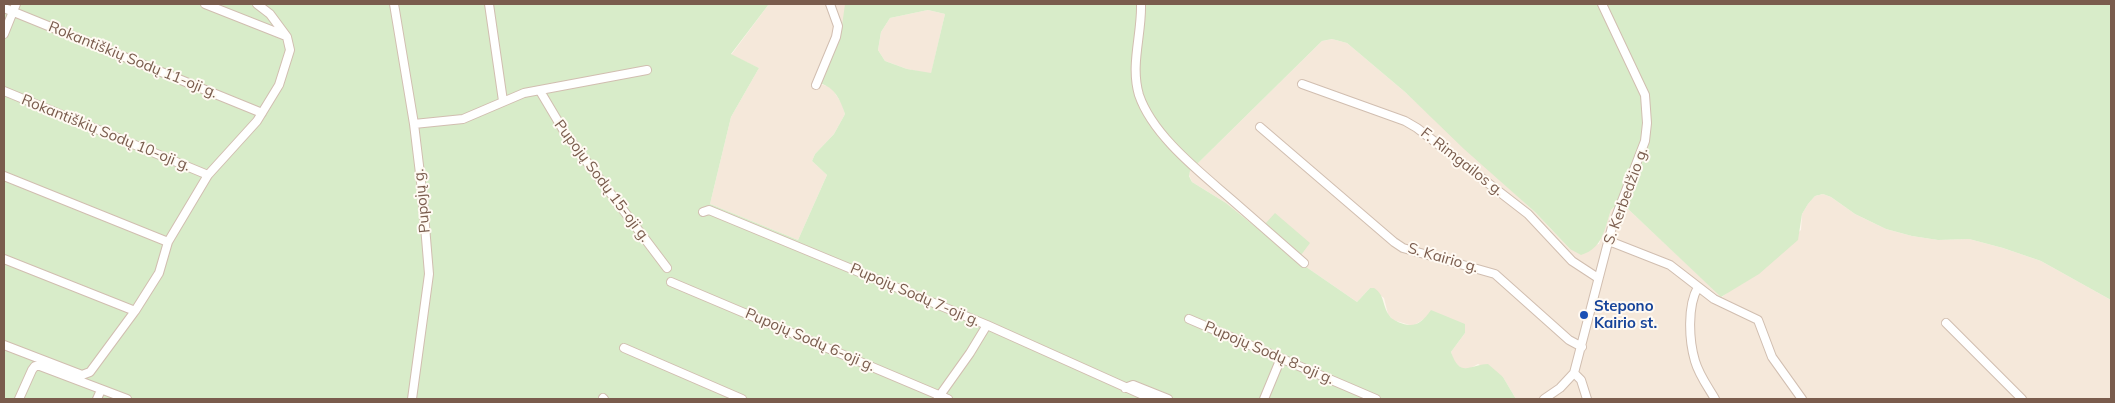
<!DOCTYPE html>
<meta charset="utf-8">
<style>
body{margin:0}
#map{position:relative;width:2115px;height:403px;overflow:hidden;background:#fdf6ec;font-family:Mulish,sans-serif}
canvas{display:block}
.frame{position:absolute;inset:0;border:5px solid #7a5c4d;pointer-events:none}
</style>
<div id="map">
<canvas width="2115" height="403"></canvas>
<div class="frame"></div>
</div>
<script>
const g = document.querySelector('canvas').getContext('2d');
g.lineJoin = 'round';
function fill(path, color) { g.fillStyle = color; g.fill(path, 'evenodd'); }
function stroke(path, color, width, dash) { g.strokeStyle = color; g.lineWidth = width; g.lineCap = dash ? 'butt' : 'round'; g.setLineDash(dash || []); g.stroke(path); }
function drawText(font, color, halo, rows, align = 'center') {
  g.font = font + ' Mulish,sans-serif'; g.lineWidth = 4; g.setLineDash([]); g.textBaseline = 'middle'; g.strokeStyle = halo; g.fillStyle = color; for (const [text, x, y, turn = 0] of rows) {
    g.save(); g.translate(x, y); g.rotate((+turn || 0) * Math.PI / 180); g.textAlign = isNaN(turn) ? turn : align; if (halo) g.strokeText(text, 0, 0); g.fillText(text, 0, 0); g.restore();
  }
}
const residential = new Path2D(`
 M769,4h76l1,4 -5,25 -21,51 11,3 11,17 3,10 -11,20 -19,20 -3,7 15,14 -29,65 -88,-36 21,-87 28,-49 -28,-13z
 M928,10l17,4 -14,60 -24,-5 -22,-8 -7,-11 3,-18 9,-14z
 M1332,39l15,4 58,49 130,120 35,37 29,-5 12,-34 3,-3 13,1 95,89 79,-67 1,-16 6,-10 7,-8 8,-2 8,3 24,17 31,15 26,7 26,4 31,-1 34,9 38,13 70,39v99h-595l-13,-22 -25,-13 -9,5 -8,-1 -7,-6 -3,-10 14,-19 -41,-14 -11,7 -20,-6 -5,-6 -4,-16 -14,-10 -13,14 -58,-40 -73,-59 -34,-21 -3,-7 1,-4 132,-130z`);
const green = new Path2D(`
 M4,4h765l-38,50 28,14 -28,49 -21,87 88,36 29,-65 -15,-14 3,-7 19,-20 11,-20c-5,-15 -10,-26 -25,-31l21,-50 4,-29h1266v296l-70,-39 -38,-13 -34,-9 -31,1 -26,-4 -26,-7 -31,-15 -24,-17 -8,-3 -8,2 -7,8 -6,10 -4,26 -39,34 -38,23 -94,-89 -13,-1 -3,3c-7,20 -8,38 -30,45l-11,-6 -35,-37 -71,-63 -59,-57 -58,-49 -15,-4 -10,2 -132,130 -1,5 3,6 34,21 73,59 58,40 13,-14h4c11,7 8,17 15,27 2,4 6,5 9,7 16,7 24,1 33,-12l34,14v9l-14,19c9,26 18,13 37,12l15,13 13,22h-1512zM928,10l17,4 -14,59 -24,-4 -22,-8 -7,-11 3,-18 9,-14z
 M1275,213l35,30 -9,12 -36,-31z`);
const minor = new Path2D(`
 M205,4l81,32
 M394,4l20,120 8,66 7,84 -17,125
 M489,4l14,97
 M1141,4c1,30 -11,61 -2,91 14,41 61,77 93,105 24,21 48,42 72,63
 M4,8l258,105
 M4,34l12,-30
 M1302,84l103,37 12,7 111,86 44,47 26,17
 M816,85l20,-48 2,-11 -8,-22
 M4,91l204,84
 M540,91l25,42 102,135
 M414,124l49,-5 61,-26 123,-23
 M1260,127l134,115 9,6 92,26 74,66 13,7
 M4,176l164,66
 M703,212l6,-2 278,115 165,74
 M1609,241l61,24 44,34 44,21 14,37 30,42
 M4,259l131,52
 M671,282l277,117
 M1698,287c-11,19 -9,54 -3,74 4,14 13,26 20,38
 M1189,319l187,80
 M1946,323l76,76
 M4,345l78,30 8,-3 45,-61 24,-38 9,-31 40,-67 49,-54 22,-36 11,-35 -3,-13 -17,-23 -13,-10
 M624,348l118,51
 M1574,373l7,7 6,19
 M1125,388l8,-3 35,14
 M603,398l1,1
 M938,398l32,-45 17,-28
 M19,399l13,-29 3,-4h5l87,33
 M97,399l4,-9
 M1264,399l17,-41
 M1544,399l16,-11 14,-15 38,-146 33,-86 2,-18 -2,-28 -43,-91`);
const markers = [
 [1584,315,5,"#1a4fb4"]
];
const streetNames = [
 ["Rokantiškių Sodų 11-oji g.",133,60,22],
 ["Rokantiškių Sodų 10-oji g.",106,133,22],
 ["F. Rimgailos g.",1462,162,38],
 ["Pupojų Sodų 15-oji g.",602,181,53],
 ["S. Kerbedžio g.",1626,196,-70],
 ["Pupojų g.",422,201,-96],
 ["S. Kairio g.",1443,258,16],
 ["Pupojų Sodų 7-oji g.",915,295,23],
 ["Pupojų Sodų 6-oji g.",810,340,23],
 ["Pupojų Sodų 8-oji g.",1269,353,23]
];
const transitNames = [
 ["Stepono",1594,306],
 ["Kairio st.",1594,323]
];
fill(residential, '#f5e8da');
fill(green, '#d8ecc9');
stroke(minor, '#d1beb0', 10);
stroke(minor, '#fff', 8);
for (const [x, y, r, color] of markers) { const dot = new Path2D(); dot.arc(x, y, r, 0, 2 * Math.PI); g.fillStyle = color; g.fill(dot); stroke(dot, '#fffaf3', 2); }
drawText('15px', '#7a5c4d', '#fffaf3', streetNames);
drawText('bold 15px', '#164399', '#fffaf3', transitNames, 'left');
</script>
